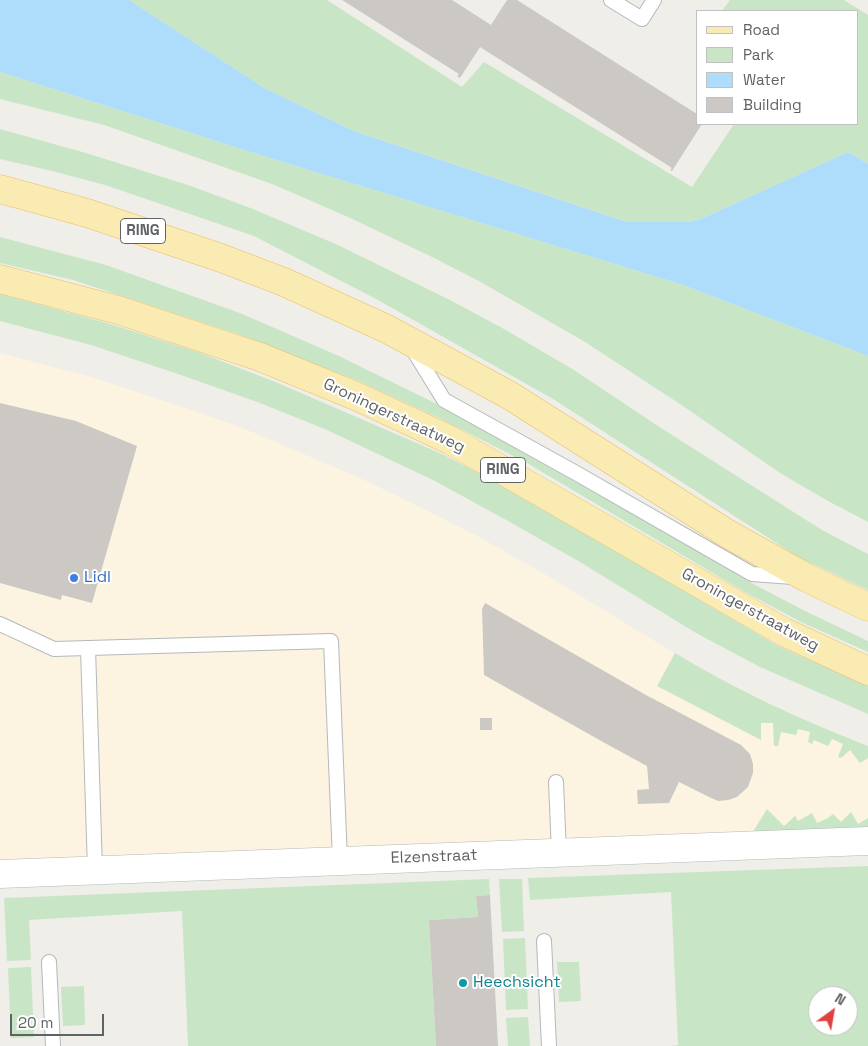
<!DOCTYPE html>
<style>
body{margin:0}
#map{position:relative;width:868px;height:1046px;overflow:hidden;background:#f0eee8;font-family:"Space Grotesk",sans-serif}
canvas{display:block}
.legend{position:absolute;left:696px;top:10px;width:162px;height:115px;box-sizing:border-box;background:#fff;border:1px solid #bfc1c2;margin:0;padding:6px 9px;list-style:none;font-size:15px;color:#5f6367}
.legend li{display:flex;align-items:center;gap:10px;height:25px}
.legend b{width:25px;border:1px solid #bfc1c2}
.north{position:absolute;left:808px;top:986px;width:50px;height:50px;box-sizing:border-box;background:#fff;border:1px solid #bfc1c2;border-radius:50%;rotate:32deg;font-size:14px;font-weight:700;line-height:20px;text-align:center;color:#5f6367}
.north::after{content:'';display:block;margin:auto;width:18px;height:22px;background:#df423e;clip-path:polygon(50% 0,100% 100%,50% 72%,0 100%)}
.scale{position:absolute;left:10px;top:1014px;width:94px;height:22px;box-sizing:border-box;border:2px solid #5f6367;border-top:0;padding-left:6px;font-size:15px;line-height:18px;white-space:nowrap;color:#5f6367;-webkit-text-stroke:4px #fff;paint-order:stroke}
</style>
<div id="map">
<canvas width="868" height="1046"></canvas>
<ul class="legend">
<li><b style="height:6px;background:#faebb2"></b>Road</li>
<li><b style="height:14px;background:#c8e6c6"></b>Park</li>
<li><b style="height:14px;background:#adddfa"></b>Water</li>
<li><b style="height:14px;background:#ccc9c4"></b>Building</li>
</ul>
<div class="north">N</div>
<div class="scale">20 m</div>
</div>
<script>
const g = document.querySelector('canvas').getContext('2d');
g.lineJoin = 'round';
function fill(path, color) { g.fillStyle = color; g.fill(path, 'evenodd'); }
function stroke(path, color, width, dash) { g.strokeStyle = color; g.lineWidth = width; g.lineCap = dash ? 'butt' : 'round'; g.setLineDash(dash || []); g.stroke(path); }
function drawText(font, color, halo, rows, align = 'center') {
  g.font = font + ' "Space Grotesk",sans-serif'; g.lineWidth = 4; g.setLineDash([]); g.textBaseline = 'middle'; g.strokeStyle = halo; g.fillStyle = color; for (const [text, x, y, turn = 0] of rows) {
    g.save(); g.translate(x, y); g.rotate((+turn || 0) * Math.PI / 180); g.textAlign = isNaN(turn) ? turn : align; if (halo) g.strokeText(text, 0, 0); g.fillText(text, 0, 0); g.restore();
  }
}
const commercial = new Path2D(`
 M0,353l91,24 101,33 53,19 117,50 64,31 53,27 69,39 154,94 94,46 72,30v82l-868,33z`);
const green = new Path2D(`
 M129,0h198l135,87 22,-25 208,125 42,-63h123v-113h-135l8,-11h114l24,15v149l-20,-12 -147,67 -13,3h-61l-273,-91 -88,-42z
 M0,72l257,82 426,131 185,71v166l-40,-21 -48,-28 -94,-65 -101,-66 -106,-61 -49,-25 -82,-39 -76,-33 -168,-59 -104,-26z
 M0,129l86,24 105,33 62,23 85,36 114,56 52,28 70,41 87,58 161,102 46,24v36l-70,-33 -245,-158 -175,-99 -124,-64 -149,-51 -49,-13 -56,-13z
 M0,237l106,28 78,28 56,20 101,44 104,51 42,23 44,26 91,51 124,72 59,31 63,30v11l-67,-30 -58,-31 -216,-128 -86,-44 -80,-37 -123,-48 -165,-54 -73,-17z
 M0,294l107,29 91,29 80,31 164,71 81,42 257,151 88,39v28l-108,-47 -64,-34 -116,-71 -72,-41 -75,-41 -106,-50 -67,-27 -82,-29 -87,-29 -91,-24z
 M675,653c61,37 127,67 193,93v12l-8,5 -10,-13 -9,8 -3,-1 5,-13 -11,-5 -4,7 -14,-6 -2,4 -4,-2 2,-10 -12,-3 -2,6 -15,-3 -3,14h-4l-1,-23h-12v17l-104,-54z
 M767,809l17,17 11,-10 3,5 14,-8 5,10 11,-5 5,-4 8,8 10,-10 7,12 10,-6v10l-114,4v-2z
 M868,866v180h-198l8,-1 -7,-153 -141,8 -2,-22zM818,996h30v30h-30z
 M489,879l1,16 -14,1 2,21 -49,3 7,126h-248l-6,-135 -153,9 2,40 -24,1 -3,-63z
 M499,879h23l2,52 -22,1z
 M525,938l3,71 -22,1 -3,-71z
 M557,962h22l2,39 -22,1z
 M31,967l3,70 -23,1 -3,-70z
 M84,986l1,39 -22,1 -2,-39z
 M528,1017l2,29h-22l-2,-28z`);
const water = new Path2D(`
 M0,0h129l137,89 88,42 273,91h61l13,-3 147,-67 20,12v192l-185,-71 -426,-131 -257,-82z`);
const building = new Path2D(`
 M342,0h110l39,25 16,-25h10l180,114v10h5l-30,47 -2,-1 2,-2 -192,-121 -20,31 -3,-2 2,-2z
 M0,403l76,18 61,25 -45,157 -30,-8 -1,5 -61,-17z
 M485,603l161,92 95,50 9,9 3,10v9l-5,14 -11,10 -9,3 -10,1 -9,-4 -30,-15 -10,21 -31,1 -1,-14 12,-1 -2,-23 -44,-24 -119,-67 -2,-66z
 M480,718h12v12h-12z
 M490,895l8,151h-62l-7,-126 49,-3 -2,-21z`);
const lane = new Path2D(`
 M611,0l31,19 12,-19
 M412,348l32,52 132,73 176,101 41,3
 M0,624l54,25 277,-8 9,220
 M88,648l7,222
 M556,782l3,71
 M544,941l5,105
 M49,962l4,84`);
const street = new Path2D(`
 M0,874l868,-33`);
const primary = new Path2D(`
 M0,189l87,24 134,45 63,24 103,47 122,66 219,139 79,44 61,29
 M0,279l118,31 142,47 98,40 92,43 334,192 84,39`);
const markers = [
 [74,578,5,"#3f7fe0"],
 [463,983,5,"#0f9aa8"]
];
const shields = [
 [143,231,45],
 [503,470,45]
];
const shieldNames = [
 ["RING",143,231],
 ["RING",503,470]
];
const streetNames = [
 ["Groningerstraatweg",394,416,25],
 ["Groningerstraatweg",750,610,29],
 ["Elzenstraat",434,857,-2]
];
const shopNames = [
 ["Lidl",84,578]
];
const cultureNames = [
 ["Heechsicht",473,983]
];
fill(commercial, '#fcf4e0');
fill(green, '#c8e6c6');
fill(water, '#adddfa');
fill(building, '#ccc9c4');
stroke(lane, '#b5b8bb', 16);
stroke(street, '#b5b8bb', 29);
stroke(primary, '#e9be67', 29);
stroke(lane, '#fff', 14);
stroke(street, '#fff', 28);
stroke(primary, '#faebb2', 28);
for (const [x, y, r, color] of markers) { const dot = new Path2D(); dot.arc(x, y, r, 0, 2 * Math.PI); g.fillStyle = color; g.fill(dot); stroke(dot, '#fff', 2); }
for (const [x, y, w] of shields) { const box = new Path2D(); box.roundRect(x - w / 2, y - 12.5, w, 25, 4); g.fillStyle = '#fff'; g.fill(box); stroke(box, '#5f6367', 1); }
drawText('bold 15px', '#5f6367', null, shieldNames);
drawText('16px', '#5f6367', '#fff', streetNames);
drawText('16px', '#366cbe', '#fff', shopNames, 'left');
drawText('16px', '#0d838f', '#fff', cultureNames, 'left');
</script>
